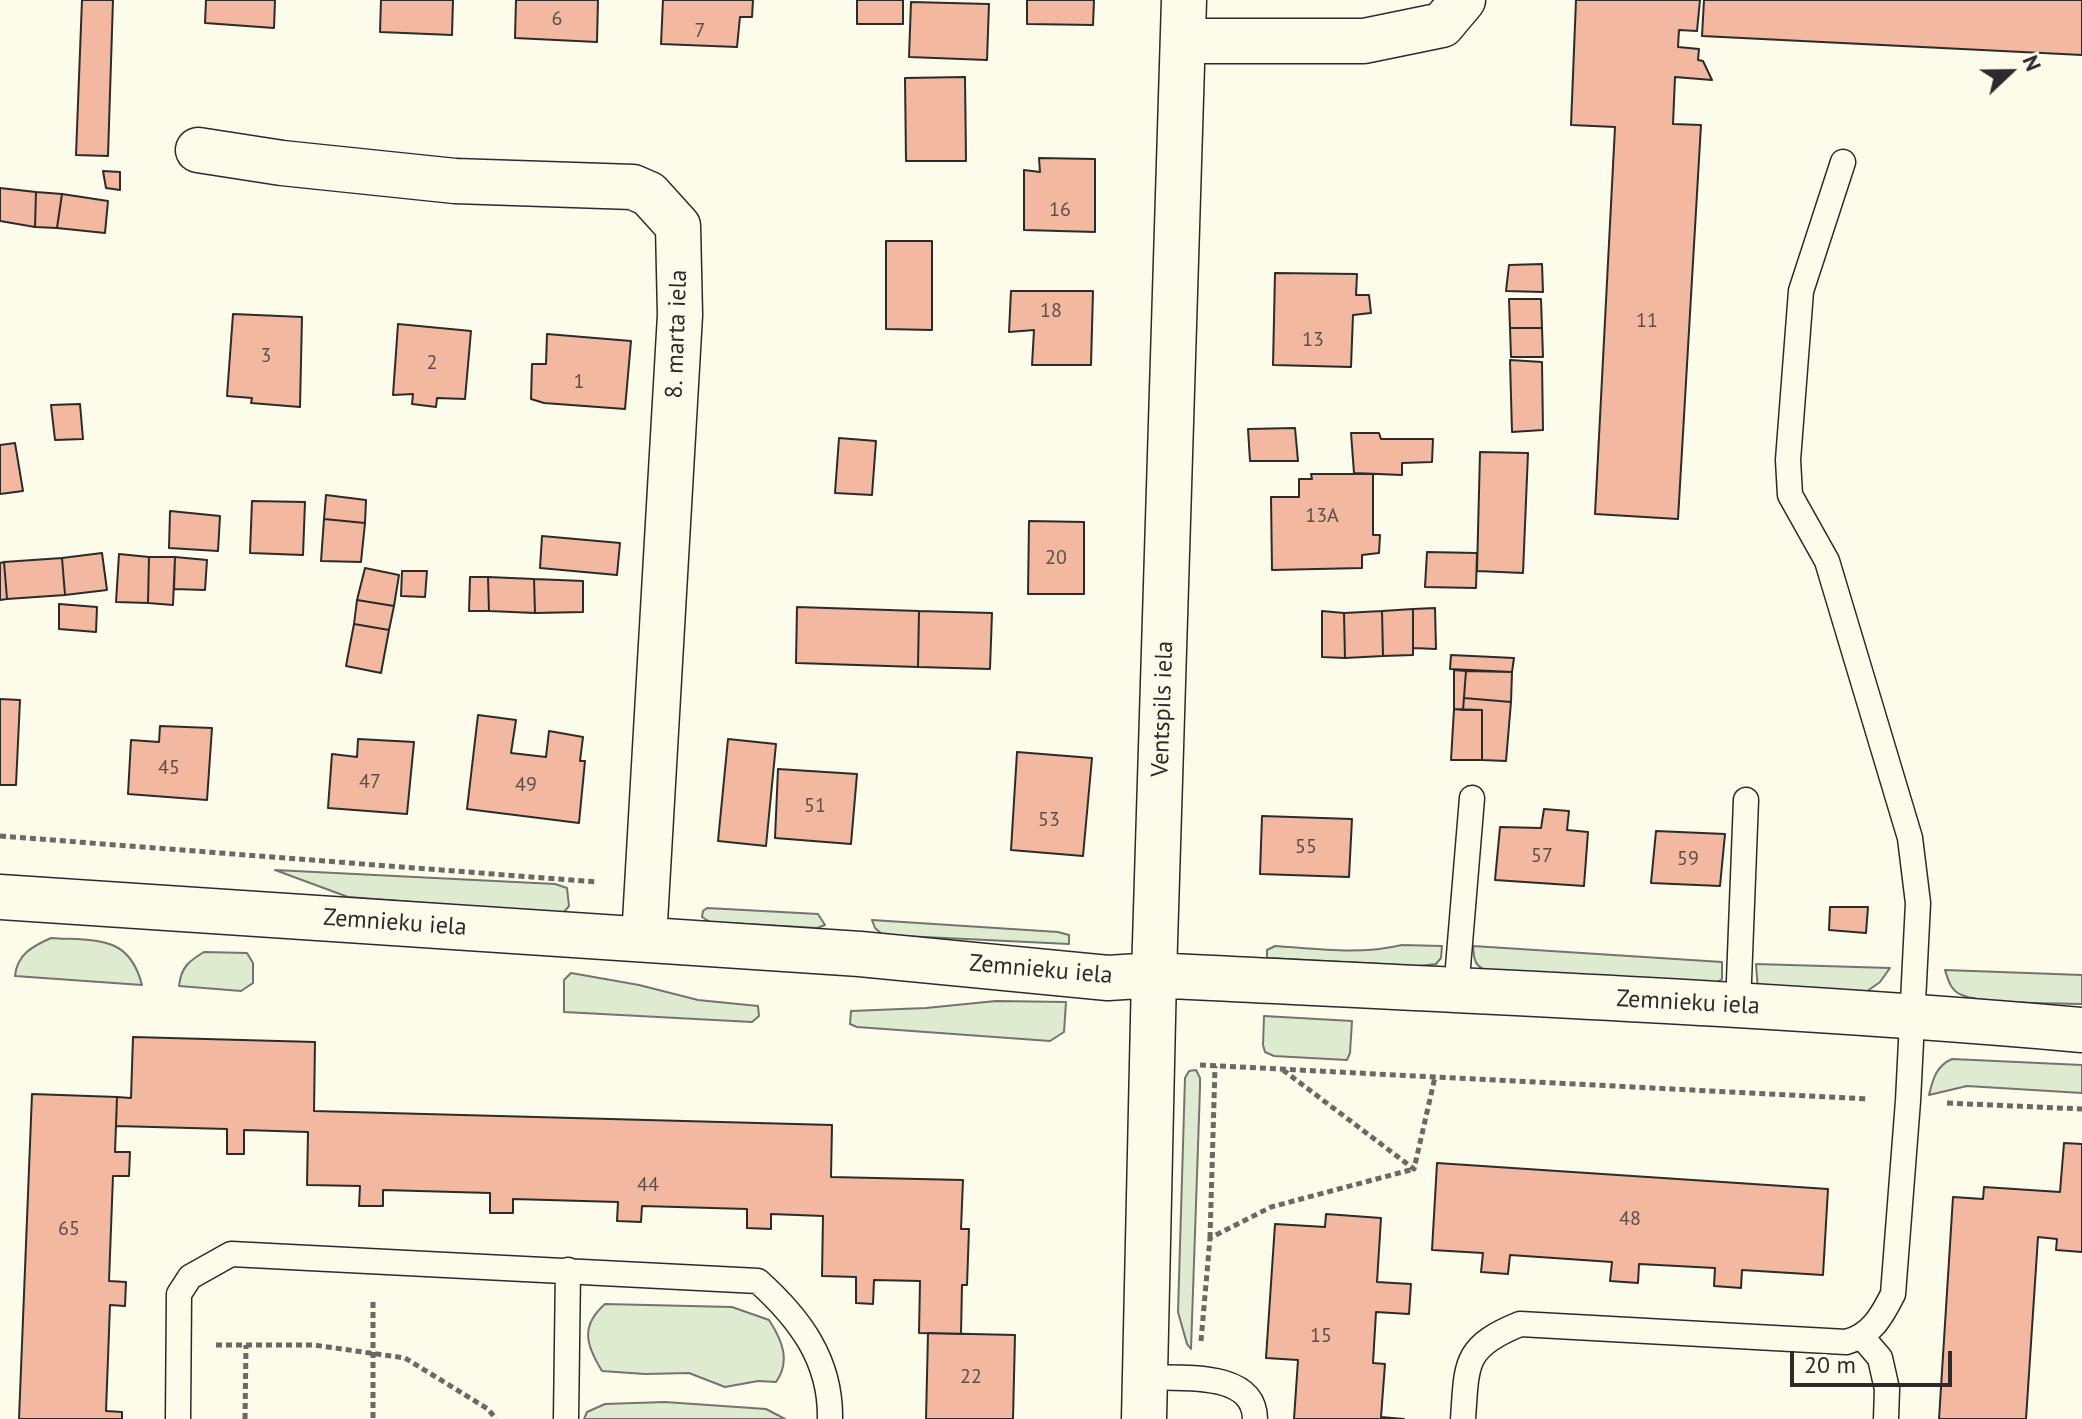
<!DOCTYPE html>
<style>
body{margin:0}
#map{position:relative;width:2082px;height:1419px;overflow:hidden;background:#fdfbea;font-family:"PT Sans",sans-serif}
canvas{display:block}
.north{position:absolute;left:1970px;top:32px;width:80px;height:80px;-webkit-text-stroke:6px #fdfbea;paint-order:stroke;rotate:68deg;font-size:22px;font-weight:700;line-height:32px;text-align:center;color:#2b2b2b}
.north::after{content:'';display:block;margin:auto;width:28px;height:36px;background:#2b2b2b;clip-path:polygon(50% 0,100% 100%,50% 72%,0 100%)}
.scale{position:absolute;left:1790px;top:1351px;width:162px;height:36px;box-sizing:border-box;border:4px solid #2b2b2b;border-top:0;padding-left:10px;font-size:24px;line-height:28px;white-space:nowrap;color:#2b2b2b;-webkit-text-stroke:6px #fdfbea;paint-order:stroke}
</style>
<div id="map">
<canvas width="2082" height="1419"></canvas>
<div class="north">N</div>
<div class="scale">20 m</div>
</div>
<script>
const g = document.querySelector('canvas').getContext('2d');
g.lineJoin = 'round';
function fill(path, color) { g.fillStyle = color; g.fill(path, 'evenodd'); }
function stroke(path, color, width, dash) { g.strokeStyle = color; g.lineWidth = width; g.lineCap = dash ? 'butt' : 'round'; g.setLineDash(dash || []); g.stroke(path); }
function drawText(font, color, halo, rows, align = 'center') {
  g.font = font + ' "PT Sans",sans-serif'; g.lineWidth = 6; g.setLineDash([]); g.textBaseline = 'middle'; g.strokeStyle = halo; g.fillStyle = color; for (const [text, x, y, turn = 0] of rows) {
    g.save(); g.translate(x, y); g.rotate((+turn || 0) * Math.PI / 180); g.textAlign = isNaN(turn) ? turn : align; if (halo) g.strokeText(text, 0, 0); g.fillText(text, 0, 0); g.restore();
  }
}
const green = new Path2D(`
 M275,870l280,14 12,4 2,18 -5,6 -9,1 -207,-16z
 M707,908l111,6 7,11 -8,3 -107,-6 -8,-5 1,-6z
 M872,920l186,12 11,3v9l-186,-9 -8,-7z
 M51,938c44,3 78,-4 91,47l-127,-9c2,-22 18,-30 36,-38z
 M1402,945l40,1 -1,12 -5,6 -17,2 -152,-8v-8l8,-4c43,3 85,9 127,-1z
 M1473,946l249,16v17l-9,6 -223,-12c-15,-7 -16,-11 -17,-27z
 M204,952l43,1 6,10v20l-12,8 -62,-5c2,-19 10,-25 25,-34z
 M1756,964l134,4 -10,14 -14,10 -108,-1z
 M1945,970l137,5v29c-26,-1 -101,0 -120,-9 -11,-4 -14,-15 -17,-25z
 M571,973l68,12 59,15 60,6 1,10 -7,6 -188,-10v-32z
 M996,1001l70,1 -2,30 -14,9 -193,-14 -7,-3 1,-13 75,-3z
 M1264,1016l88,5 -2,32 -3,7 -73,-4 -9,-4 -2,-7z
 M1952,1059l130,6v28l-115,-7 -38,9c4,-16 7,-29 23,-36z
 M1196,1070l4,8v10l-9,261 -4,-5 -9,-32 7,-234 4,-7z
 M605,1304l127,3 37,13c13,20 22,41 7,62l-18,-1 -33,6 -36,-14 -44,1 -43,-3c-16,-26 -22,-45 3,-67z
 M665,1402l101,7 19,10h-201l3,-7 18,-8z`);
const building = new Path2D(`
 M82,0h31l-5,156 -32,-1z
 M206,0h69l-1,28 -69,-5z
 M381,0h72l-1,35 -72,-3z
 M516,0h82l-1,42 -82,-4z
 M663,0h90l-1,17h-12l-3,30 -76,-3z
 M857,0h46v24h-46z
 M1027,0h67l-1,25 -66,-1z
 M1576,0h124l-3,31 -18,-1 -1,17 21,2 -1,11 5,1 9,19 -37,-3 -2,47 28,1 -23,394 -83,-5 20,-387 -44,-2z
 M1704,0h378v55l-380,-19z
 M911,2l78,2 -2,56 -78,-3z
 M965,77l1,84h-60l-1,-83z
 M1039,158l56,1v73l-71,-2v-60l16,2z
 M103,171l17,1v18l-14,-2z
 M0,188l36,4 -1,35 -35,-6z
 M36,192l26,2 -5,34 -22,-1z
 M62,194l46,7 -3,32 -48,-5z
 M886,241h46v89l-46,-1z
 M1542,264l1,28 -37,-1 3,-26z
 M1275,273l82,1 -1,21h13l2,18 -18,2 -2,52 -78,-2z
 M1011,291h82l-2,74h-59l2,-35 -25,2z
 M1509,299h32l1,29h-32z
 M233,314l69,3 -2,90 -49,-4 1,-5 -25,-2z
 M398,324l73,7 -6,68 -28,-1 -1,9 -24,-3 1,-10 -20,1z
 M1510,328h32l1,29h-32z
 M547,334l84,7 -6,68 -81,-6 -13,-4 1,-35h14z
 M1510,360l32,2 1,68 -31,2z
 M80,404l3,35 -28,1 -4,-35z
 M1295,428l3,33h-48l-2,-32z
 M1351,433h28l2,6h52l-1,23 -30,1v12l-48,-2z
 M839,438l37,3 -4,54 -37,-2z
 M15,443l8,48 -23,3v-49z
 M1480,452l48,1 -5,120 -46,-2z
 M1311,474h62v61h7l-1,18 -17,2v13l-90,2 -1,-73h28v-18h13z
 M326,495l40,5 -1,23 -41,-4z
 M252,501l53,1 -2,53 -53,-2z
 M170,511l50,5 -2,35 -49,-3z
 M324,519l41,4 -4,39 -40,-1z
 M1029,521l55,1v72h-56z
 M542,536l78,7 -3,32 -77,-7z
 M1427,552l50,1 -1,35 -51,-1z
 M102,553l5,37 -42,5 -3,-37z
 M119,554l30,3 -1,46 -32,-1z
 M149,557h26l-2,48 -25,-2z
 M175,557l32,3 -2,30 -31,-1z
 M62,558l3,37 -58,4 -3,-37z
 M4,562l3,37 -7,1v-37z
 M365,568l34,7 -5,31 -37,-6z
 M402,571h25l-2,26 -24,-1z
 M470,577h18l1,34h-20z
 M488,577l46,2 1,34 -46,-2z
 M534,579l49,2v31l-48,1z
 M357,600l37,6 -5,24 -35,-6z
 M59,604l38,3 -1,25 -37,-3z
 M797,607l122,4 -1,56 -122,-4z
 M1435,608l1,41 -23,-1v-39z
 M1413,609v46l-30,1 -1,-45z
 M919,611l73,2 -2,56 -72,-2z
 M1322,611l22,2 1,45 -23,-1z
 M1382,611l1,45 -38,2 -1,-45z
 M354,624l35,6 -8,43 -35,-7z
 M1451,655l63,3 -2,14 -62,-3z
 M1454,670l12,1 -3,39 -9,-1z
 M1466,671l46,1 -1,30 -47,-4z
 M1464,698l47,4 -5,59 -24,-1v-50h-19z
 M0,699l20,1 -4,85h-16z
 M1454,709l28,1v50h-31z
 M478,715l38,5 -5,33 35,4 3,-26 34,6 -3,24h5l-6,62 -112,-14z
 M160,726l52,2 -5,72 -79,-6 3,-54 28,2z
 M358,739l56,3 -7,72 -79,-6 4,-54 25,3z
 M728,739l48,5 -10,102 -48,-5z
 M1017,752l75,6 -9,98 -72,-6z
 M778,769l79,5 -6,70 -76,-6z
 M1544,809l25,2 -2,19 21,2 -4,54 -89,-6 5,-53 41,1z
 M1262,816l90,3 -3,58 -89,-3z
 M1656,831l69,3 -5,52 -69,-3z
 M1830,907h38l-2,26 -37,-3z
 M133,1037l182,5 -1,69 518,14 -1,52 132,3 -2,49h8l-2,56h-5l-1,49 -42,-1 1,-52 -46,-1 -1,24 -17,-1v-26l-34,-1 1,-60 -52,-2v15l-24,-1v-19l-105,-3 -1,16 -24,-1 1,-19 -105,-3v14h-23v-20l-107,-3v16h-24l1,-20 -53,-1 1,-53 -64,-2v24h-17v-25l-111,-3 1,-29 14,1z
 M32,1094l85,3 -2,55h15l-1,24h-16l-4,105 17,1 -1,24 -15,-1 -4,106 16,1v7h-103z
 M2064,1143l18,1v108l-26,-2 1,-11 -19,-2 -12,182h-87l14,-222 30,2 1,-12 76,5z
 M1437,1163l391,26 -5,86 -81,-5 -1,18 -27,-2 1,-18 -76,-4 -1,19 -28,-2 2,-19 -102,-7 -2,19 -27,-2 2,-19 -51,-3z
 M1326,1214l55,4 -4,64 34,2 -2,30 -33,-2 -3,51 12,1 -4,53 23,2h-110l4,-59 -32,-2 9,-134 50,3z
 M928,1333l87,2 -2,84h-87z`);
const path = new Path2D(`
 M0,836l597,46
 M1200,1065l669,34
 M1283,1070l131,99 21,-92
 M1947,1103l135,6
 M1210,1238l5,-172
 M373,1302v117
 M1201,1341l9,-103 61,-31 143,-38
 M216,1345h98l91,13 83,51 8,10
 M245,1419l1,-74`);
const lane = new Path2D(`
 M1456,991l16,-193
 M1738,1006l8,-206
 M1863,1338l17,20 7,31 -1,30
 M1145,1377c35,2 109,-7 110,42
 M178,1419l1,-125 11,-17 41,-23 527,27c42,38 73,79 72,138
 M566,1419l2,-149
 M1463,1419c4,-55 0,-72 57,-95l326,18c25,-6 36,-26 47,-48l15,-193 10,-198 -8,-65 -83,-277 -37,-66 -2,-35 13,-169 42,-129`);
const street = new Path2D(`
 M1184,41h180l78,-16 21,-25
 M198,150l84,13 173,18 178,6 16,7 29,32 2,89 -36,624
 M0,897l860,57 248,24 46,-3c309,16 619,28 928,55
 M1144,1419l10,-444 30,-975`);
const numberNames = [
 ["6",557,19],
 ["7",700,31],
 ["16",1060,210],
 ["18",1051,311],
 ["11",1647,321],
 ["13",1313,340],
 ["3",266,356],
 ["2",432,363],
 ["1",579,382],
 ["13A",1322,516],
 ["20",1056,558],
 ["45",169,768],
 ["47",370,782],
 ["49",526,785],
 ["51",815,806],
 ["53",1049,820],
 ["55",1306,847],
 ["57",1542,856],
 ["59",1688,859],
 ["44",648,1185],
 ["48",1630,1219],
 ["65",69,1229],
 ["15",1321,1336],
 ["22",971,1377]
];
const streetNames = [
 ["8. marta iela",677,334,-88],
 ["Ventspils iela",1163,709,-88],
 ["Zemnieku iela",395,923,4],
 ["Zemnieku iela",1041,970,5],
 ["Zemnieku iela",1688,1003,3]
];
fill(green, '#deebd1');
stroke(green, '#74746e', 2);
fill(building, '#f2b8a0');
stroke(building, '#2b2b2b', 2);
stroke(lane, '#2b2b2b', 27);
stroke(street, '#2b2b2b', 47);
stroke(path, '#6a6964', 5, [6, 4]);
stroke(lane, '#fdfbea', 24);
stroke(street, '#fdfbea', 44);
drawText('20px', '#5d4e48', null, numberNames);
drawText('24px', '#2b2b2b', '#fdfbea', streetNames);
</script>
